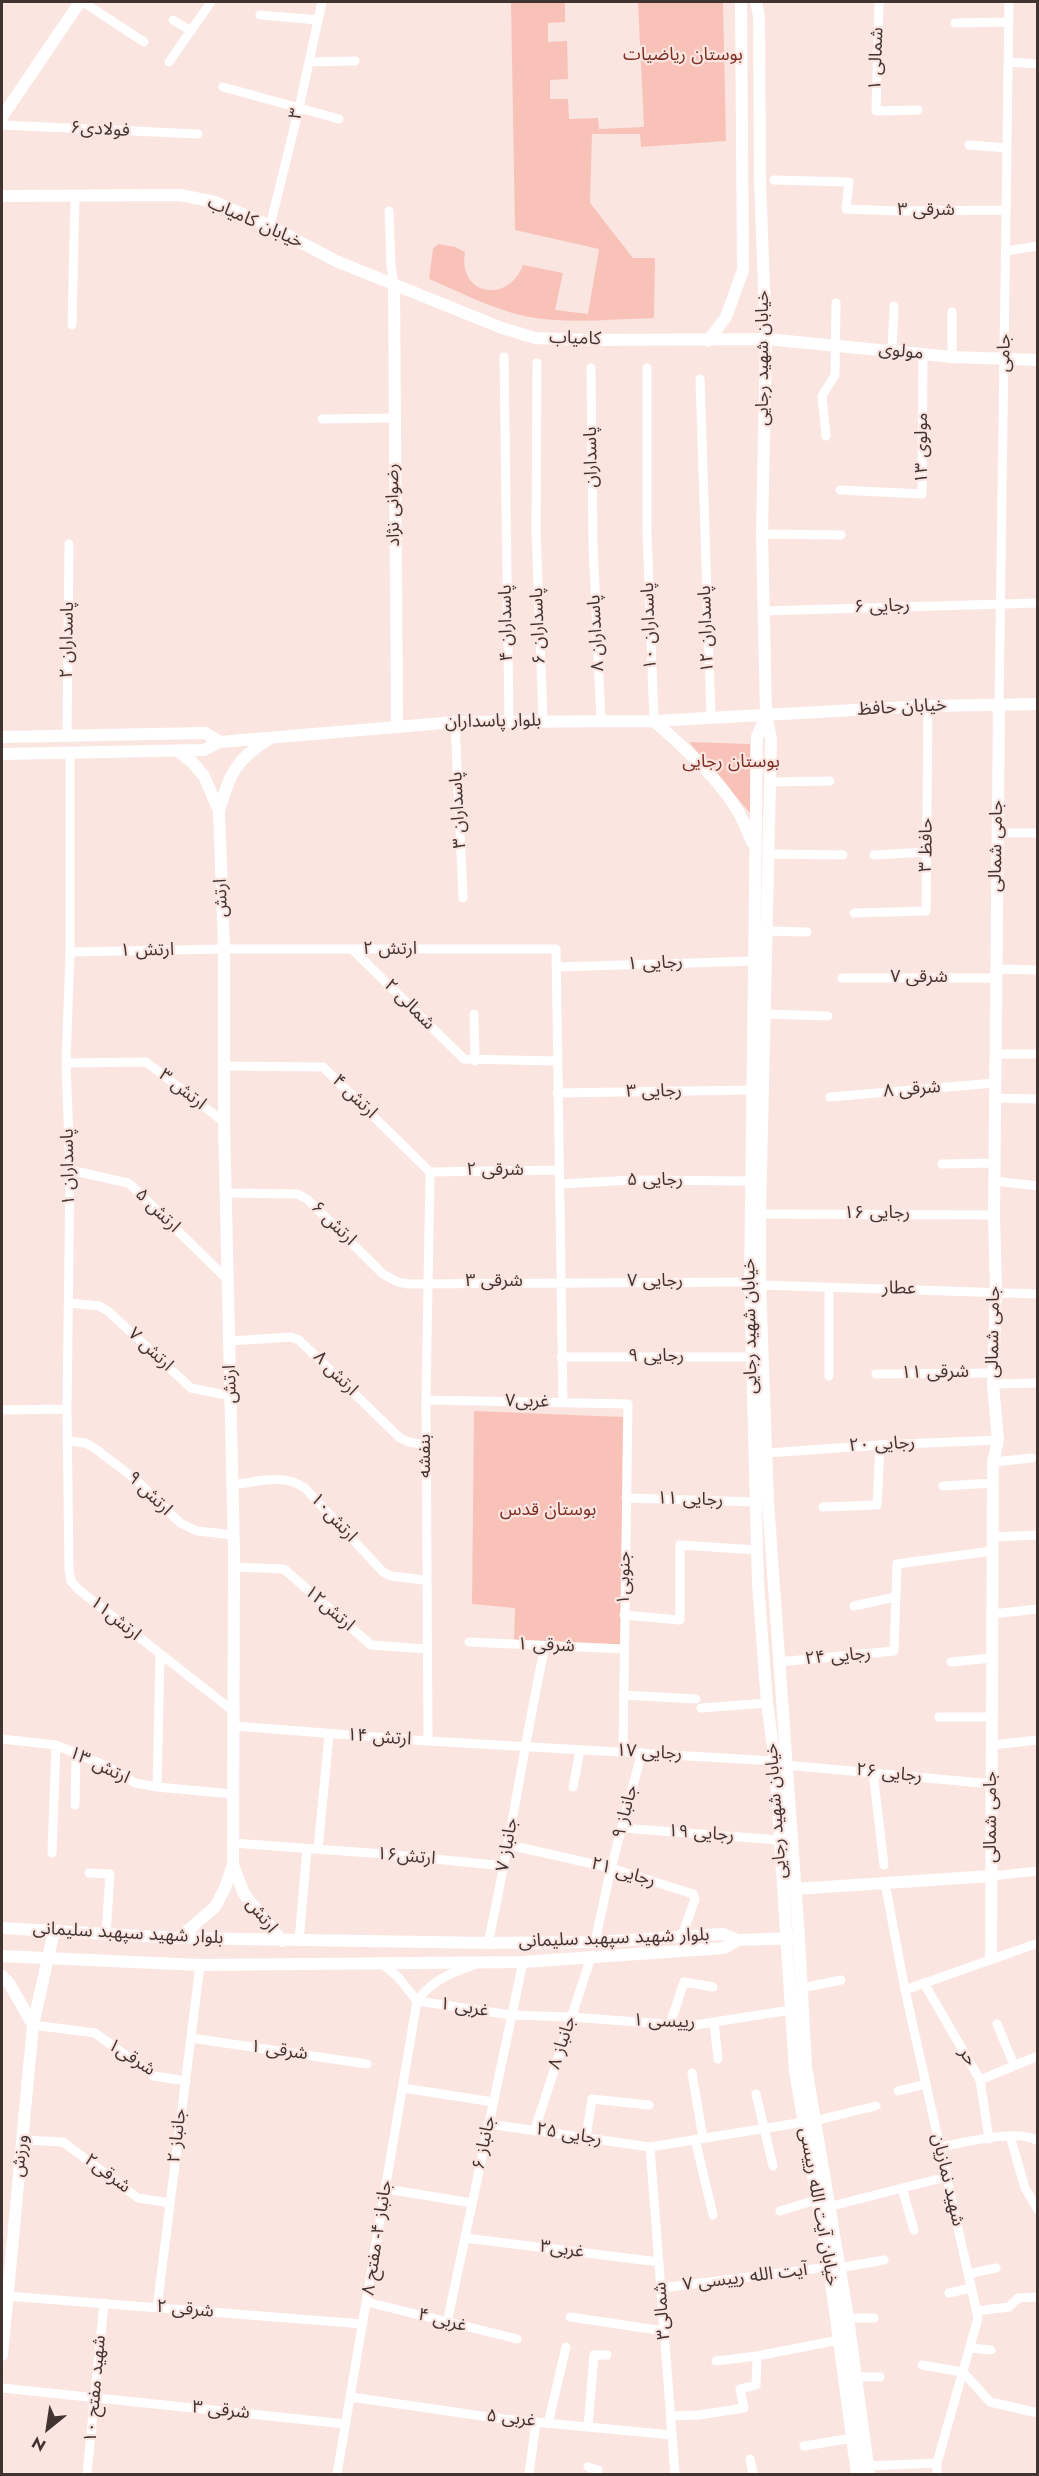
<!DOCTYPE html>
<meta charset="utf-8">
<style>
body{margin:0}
#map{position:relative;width:1039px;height:2476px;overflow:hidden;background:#fbe5e1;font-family:Jost,sans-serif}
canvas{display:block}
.frame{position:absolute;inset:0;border:3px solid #413330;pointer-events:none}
.north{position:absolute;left:18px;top:2398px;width:60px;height:60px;-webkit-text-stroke:4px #fbe5e1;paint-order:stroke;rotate:210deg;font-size:16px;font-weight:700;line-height:24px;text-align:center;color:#413330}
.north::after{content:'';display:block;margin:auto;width:21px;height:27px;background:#413330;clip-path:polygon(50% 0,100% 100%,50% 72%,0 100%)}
</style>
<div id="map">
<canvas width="1039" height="2476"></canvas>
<div class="frame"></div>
<div class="north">N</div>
</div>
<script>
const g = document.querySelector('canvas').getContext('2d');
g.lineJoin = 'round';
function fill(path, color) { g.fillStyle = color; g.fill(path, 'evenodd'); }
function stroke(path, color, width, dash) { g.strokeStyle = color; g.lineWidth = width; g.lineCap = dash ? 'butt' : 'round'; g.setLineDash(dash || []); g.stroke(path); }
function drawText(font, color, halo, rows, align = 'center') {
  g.font = font + ' Jost,"Noto Sans Arabic",sans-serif'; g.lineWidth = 4.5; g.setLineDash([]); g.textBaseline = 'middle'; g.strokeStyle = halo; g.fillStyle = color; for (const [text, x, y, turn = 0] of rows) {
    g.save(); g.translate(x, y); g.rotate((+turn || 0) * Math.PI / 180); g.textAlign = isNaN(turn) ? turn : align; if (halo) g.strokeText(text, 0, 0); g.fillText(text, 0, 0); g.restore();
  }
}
const green = new Path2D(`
 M511,2h69h-15v20l-17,1v19l19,-1 1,38 -18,1v19h18l1,20 29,-1 1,11 45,-2 -6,-125h85l3,139 -85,6 -1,-13h-48l-2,69 43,55h22l-1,60c-37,1 -74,5 -111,1 -40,-4 -78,-25 -114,-40l4,-30 5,-5 17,3 10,5c-8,43 43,53 58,13l40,8 -8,37 33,4 11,-65 -84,-19z
 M689,742l61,2v69z
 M474,1411l149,6 -2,232 -107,-9 1,-32 -43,-4z`);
const street = new Path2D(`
 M83,2l61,40
 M879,2l-3,109 42,-1
 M260,15l58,5
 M173,20l18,11
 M955,23l54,-1
 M169,62l42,-60
 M309,62l46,-1
 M1008,62l30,2
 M223,87l116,32
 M2,125l196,9
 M969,145l38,3
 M774,180l75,2 -3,27 51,2 109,-1
 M389,211l2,55 3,18
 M270,226l29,-118 23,-106
 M1006,251l32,-5
 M72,325l3,-128
 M892,352l2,-46
 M504,357l5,365
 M952,357v-45
 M537,363l-1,167 7,191
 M591,368l2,177 8,176
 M647,368v163l7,190
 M700,379l11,339
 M322,419l71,-1
 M826,436l-4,-40 13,-21 1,-72
 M840,490l82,4 1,-140
 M762,534l79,1
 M763,611l275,-8
 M999,705l10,-703
 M455,722l8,176
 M67,735l2,-191
 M70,753v199l-4,111 4,107 -3,239 2,161 2,11 8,9 154,121
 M771,782l59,-1
 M998,833h40
 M769,854l74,1
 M874,855l53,-3
 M854,913l72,-2 2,-205
 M767,931l40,1
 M354,951l110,108 92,2
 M70,952l154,-3h332l7,454
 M557,967l197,-6
 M996,969l42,1
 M842,978h154
 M474,1014l1,47
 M766,1014l62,2
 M995,1054h43
 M66,1063l80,-1 78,60
 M224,1066l99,1 107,105
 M557,1093l195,-3
 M830,1097l165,-14
 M995,1098l43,1
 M942,1164l52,-1
 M70,1170l58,13 5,4 96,94
 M430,1172l129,-2
 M994,1181l44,5
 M560,1184l73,-4 117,1
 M227,1193l70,1 10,5 76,75 15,8 10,2 342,-2
 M760,1214l234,1
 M760,1285l278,9
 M829,1288v88
 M69,1303l30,3 9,5 83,77 40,8
 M230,1341l61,-4 8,3 101,98 9,4 17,3
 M561,1357h189
 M876,1374l117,-1
 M993,1384l45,-1
 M426,1400l202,4 -5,348
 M2,1410l65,-1
 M68,1441l18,2 11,7 38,29 45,44 17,8 37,4
 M767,1453l113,-8 118,-5
 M993,1462l39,-4
 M233,1485c24,-3 51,-12 72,3l78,84 8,4 34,4
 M943,1486l50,-3
 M626,1498l129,4
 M823,1507l54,-2 3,-60
 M992,1537l46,-2
 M234,1567l50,2 87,76 55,4
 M854,1606l41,-9
 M992,1614l46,-5
 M624,1615l56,5v-75l77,5
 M469,1642l155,7
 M779,1662l115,-11 3,-87 95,-13
 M951,1662l41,-4
 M623,1695l73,4
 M701,1708l66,-5
 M939,1717h53
 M234,1726l194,15 347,20
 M2,1739l54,6 55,23 24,15 22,4 76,7
 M428,1741l-2,-341 4,-228
 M992,1745l46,-5
 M786,1765l206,19
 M873,1772l11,93
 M157,1787l3,-132
 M573,1787l7,-36
 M75,1805l1,-50
 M622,1828l157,12
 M233,1843l151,11 121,12
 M509,1845l102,23 82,26 2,5 -13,37
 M318,1849l11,-114
 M52,1853l4,-108
 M89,1873l21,1 -4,60
 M991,1876l47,-5
 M885,1883l20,107 73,328 -41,145v11
 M299,1941l8,-92
 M595,1942l16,-74 31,-116
 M488,1943c22,-99 36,-199 57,-297
 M381,1963l17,14 19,24
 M924,1983l56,97 9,59
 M802,1988l39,-8
 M905,1990l133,-47
 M417,2001l94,14 61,2 117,9 102,-16
 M714,2022l4,37
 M670,2024l14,-42 29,5
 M997,2024l17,41
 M33,2025l62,8 59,43 32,5
 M191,2038l176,26
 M692,2073l11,65
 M980,2080l58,-24
 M403,2088l90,14
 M898,2091l28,-7
 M756,2094l17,72
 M814,2121l62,-15
 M488,2124l162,23 154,-25
 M535,2129l56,-172
 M1010,2136l15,52 13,22
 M586,2137l6,-38 57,6
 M695,2139l18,76
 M22,2140l41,2 75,56 32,5
 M650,2147l25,327
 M940,2147c23,-4 77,-19 98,-6
 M902,2188l12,42
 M386,2189l86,14
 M828,2207l118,-30
 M780,2211l39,-12
 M465,2238l194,24
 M839,2268l45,-8
 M968,2274l28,-6
 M661,2288l168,-21
 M949,2293l22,-5
 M7,2296l356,28
 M367,2302l150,37
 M157,2308l43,-343
 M976,2311l33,-4 9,-9 20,-1
 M570,2317l94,14
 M848,2318h26
 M447,2323l76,-361
 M970,2348l21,2
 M716,2361l41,-5 82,-16
 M922,2365l41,7 27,30 48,11
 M856,2377h24
 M2,2388l344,36
 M351,2397l152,22 169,16
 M671,2416l28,-1 45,-7 -4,-19 16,-4 1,-29
 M548,2424l18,-77
 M588,2427l6,-72h13
 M804,2446l49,-8
 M750,2459l3,15
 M868,2466l69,-3
 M588,2467l10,3 -1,4
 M87,2474l17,-171
 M337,2474l80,-473c15,-21 34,-28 57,-36
 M529,2474l7,-52`);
const secondary = new Path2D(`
 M756,2l3,14 1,165 6,158 -4,195 4,181 5,24 -11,475v71l8,217 31,436 7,129 42,251 21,156
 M2,117l78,-115
 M2,196l178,-1 35,7 55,24 66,35 166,67 33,10 52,2 179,-1 186,18 86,3
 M394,284l3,442
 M708,341l18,-24 17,-47 -2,-268
 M766,715l-9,22 -7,545 8,301 9,120 8,58 20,311 34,195 28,207
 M654,721c30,27 64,56 85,92 5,9 9,19 13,29
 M2,737l203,-4 15,9
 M178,751l15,12 11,13 15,35 5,138v173l10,429 -1,314 11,29 38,47
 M2,754l202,-4 16,-8 235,-20 199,-1 274,-15 110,-2
 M219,811c10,-36 17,-52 50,-72
 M795,1889l196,-13
 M2,1928l177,10 309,5 107,-1 128,-8 15,6 58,-2
 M179,1938l36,-31 10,-19 8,-23
 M2,1956l198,9 323,-3 201,-14 14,-8
 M991,1958l2,-496 5,-22 -5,-56 3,-93 -2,-76 5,-510
 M2,1976l7,7 24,42
 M2,2355l31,-330 21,-94`);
const parkNames = [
 ["بوستان ریاضیات",683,56],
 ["بوستان رجایی",731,763],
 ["بوستان قدس",548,1511]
];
const streetNames = [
 ["شمالی ۱",877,59,-88],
 ["۳",297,114,-77],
 ["فولادی۶",100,130,3],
 ["شرقی ۳",926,211],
 ["خیابان کامیاب",255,223,24],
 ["کامیاب",575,339,2],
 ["مولوی",901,352,6],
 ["جامی",1005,353,-89],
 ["خیابان شهید رجایی",764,358,-90],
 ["مولوی ۱۳",923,448,-90],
 ["پاسداران",592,457,-91],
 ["رضوانی نژاد",394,505,-91],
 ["رجایی ۶",882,607,-2],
 ["پاسداران ۴",507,623,-91],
 ["پاسداران ۶",539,626,-92],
 ["پاسداران ۱۰",650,626,-92],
 ["پاسداران ۱۲",707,629,-92],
 ["پاسداران ۸",597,633,-93],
 ["پاسداران ۲",68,640,-89],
 ["خیابان حافظ",902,708,-3],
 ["بلوار پاسداران",493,722,-1],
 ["پاسداران ۳",459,810,-93],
 ["حافظ ۳",927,845,-89],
 ["جامی شمالی",997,846,-89],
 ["ارتش",222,898,-92],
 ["ارتش ۲",390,950],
 ["ارتش ۱",147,951,-1],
 ["رجایی ۱",655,964,-2],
 ["شرقی ۷",919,978],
 ["شمالی ۲",409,1005,45],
 ["ارتش ۳",182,1090,38],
 ["شرقی ۸",912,1090,-5],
 ["رجایی ۳",654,1092,-1],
 ["ارتش ۴",354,1097,44],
 ["پاسداران ۱",69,1167,-91],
 ["شرقی ۲",495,1171],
 ["رجایی ۵",655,1181],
 ["ارتش ۵",157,1211,44],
 ["رجایی ۱۶",877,1214],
 ["ارتش ۶",333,1224,44],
 ["شرقی ۳",494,1282],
 ["رجایی ۷",655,1282],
 ["عطار",899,1289,1],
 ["خیابان شهید رجایی",751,1326,-91],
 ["جامی شمالی",994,1332,-89],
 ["ارتش ۷",150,1350,43],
 ["رجایی ۹",656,1357],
 ["شرقی ۱۱",935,1373,-1],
 ["ارتش ۸",335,1374,45],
 ["ارتش",231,1384,-91],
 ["غربی۷",527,1402,1],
 ["رجایی ۲۰",882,1445,-3],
 ["بنفشه",426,1456,-90],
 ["ارتش ۹",149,1494,44],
 ["رجایی ۱۱",690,1500,2],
 ["ارتش۱۰",333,1518,47],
 ["جنوبی۱",625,1578,-89],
 ["ارتش۱۲",329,1609,41],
 ["ارتش۱۱",115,1619,39],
 ["شرقی ۱",546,1646,2],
 ["رجایی ۲۴",838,1657,-5],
 ["ارتش ۱۴",379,1738,4],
 ["رجایی ۱۷",649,1753,3],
 ["ارتش ۱۳",99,1766,25],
 ["رجایی ۲۶",889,1774,6],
 ["خیابان شهید رجایی",777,1811,-94],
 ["جانباز ۹",626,1812,-75],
 ["جامی شمالی",992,1817,-90],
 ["رجایی ۱۹",701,1834,4],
 ["جانباز ۷",508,1845,-80],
 ["ارتش۱۶",406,1857,5],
 ["رجایی ۲۱",623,1873,16],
 ["ارتش",261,1916,51],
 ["بلوار شهید سپهبد سلیمانی",128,1934,3],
 ["بلوار شهید سپهبد سلیمانی",614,1939,-2],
 ["غربی ۱",464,2008,9],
 ["رییسی ۱",664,2022,2],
 ["جانباز ۸",563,2043,-72],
 ["شرقی ۱",279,2051,8],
 ["حر",967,2057,60],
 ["شرقی۱",131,2058,33],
 ["رجایی ۲۵",569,2135,9],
 ["جانباز ۲",178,2136,-83],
 ["جانباز ۶",485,2143,-78],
 ["ورزش",21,2156,-84],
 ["شرقی۲",107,2174,37],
 ["شهید نمازیان",947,2180,77],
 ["خیابان آیت الله رییسی",818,2207,80],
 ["جانباز ۴- مفتح ۸",378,2238,-81],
 ["غربی۳",562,2250,7],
 ["آیت الله رییسی ۷",745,2278,-7],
 ["شرقی ۲",185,2310,5],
 ["شمالی۳",663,2311,-94],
 ["غربی ۴",442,2321,14],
 ["شهید مفتح ۱۰",96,2389,-85],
 ["شرقی ۳",221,2411,6],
 ["غربی ۵",511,2419,6]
];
fill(green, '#f9c2b8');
stroke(street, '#fff', 9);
stroke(secondary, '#fff', 12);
drawText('18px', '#7d2e22', '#fbe5e1', parkNames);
drawText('18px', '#413330', '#fbe5e1', streetNames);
</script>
